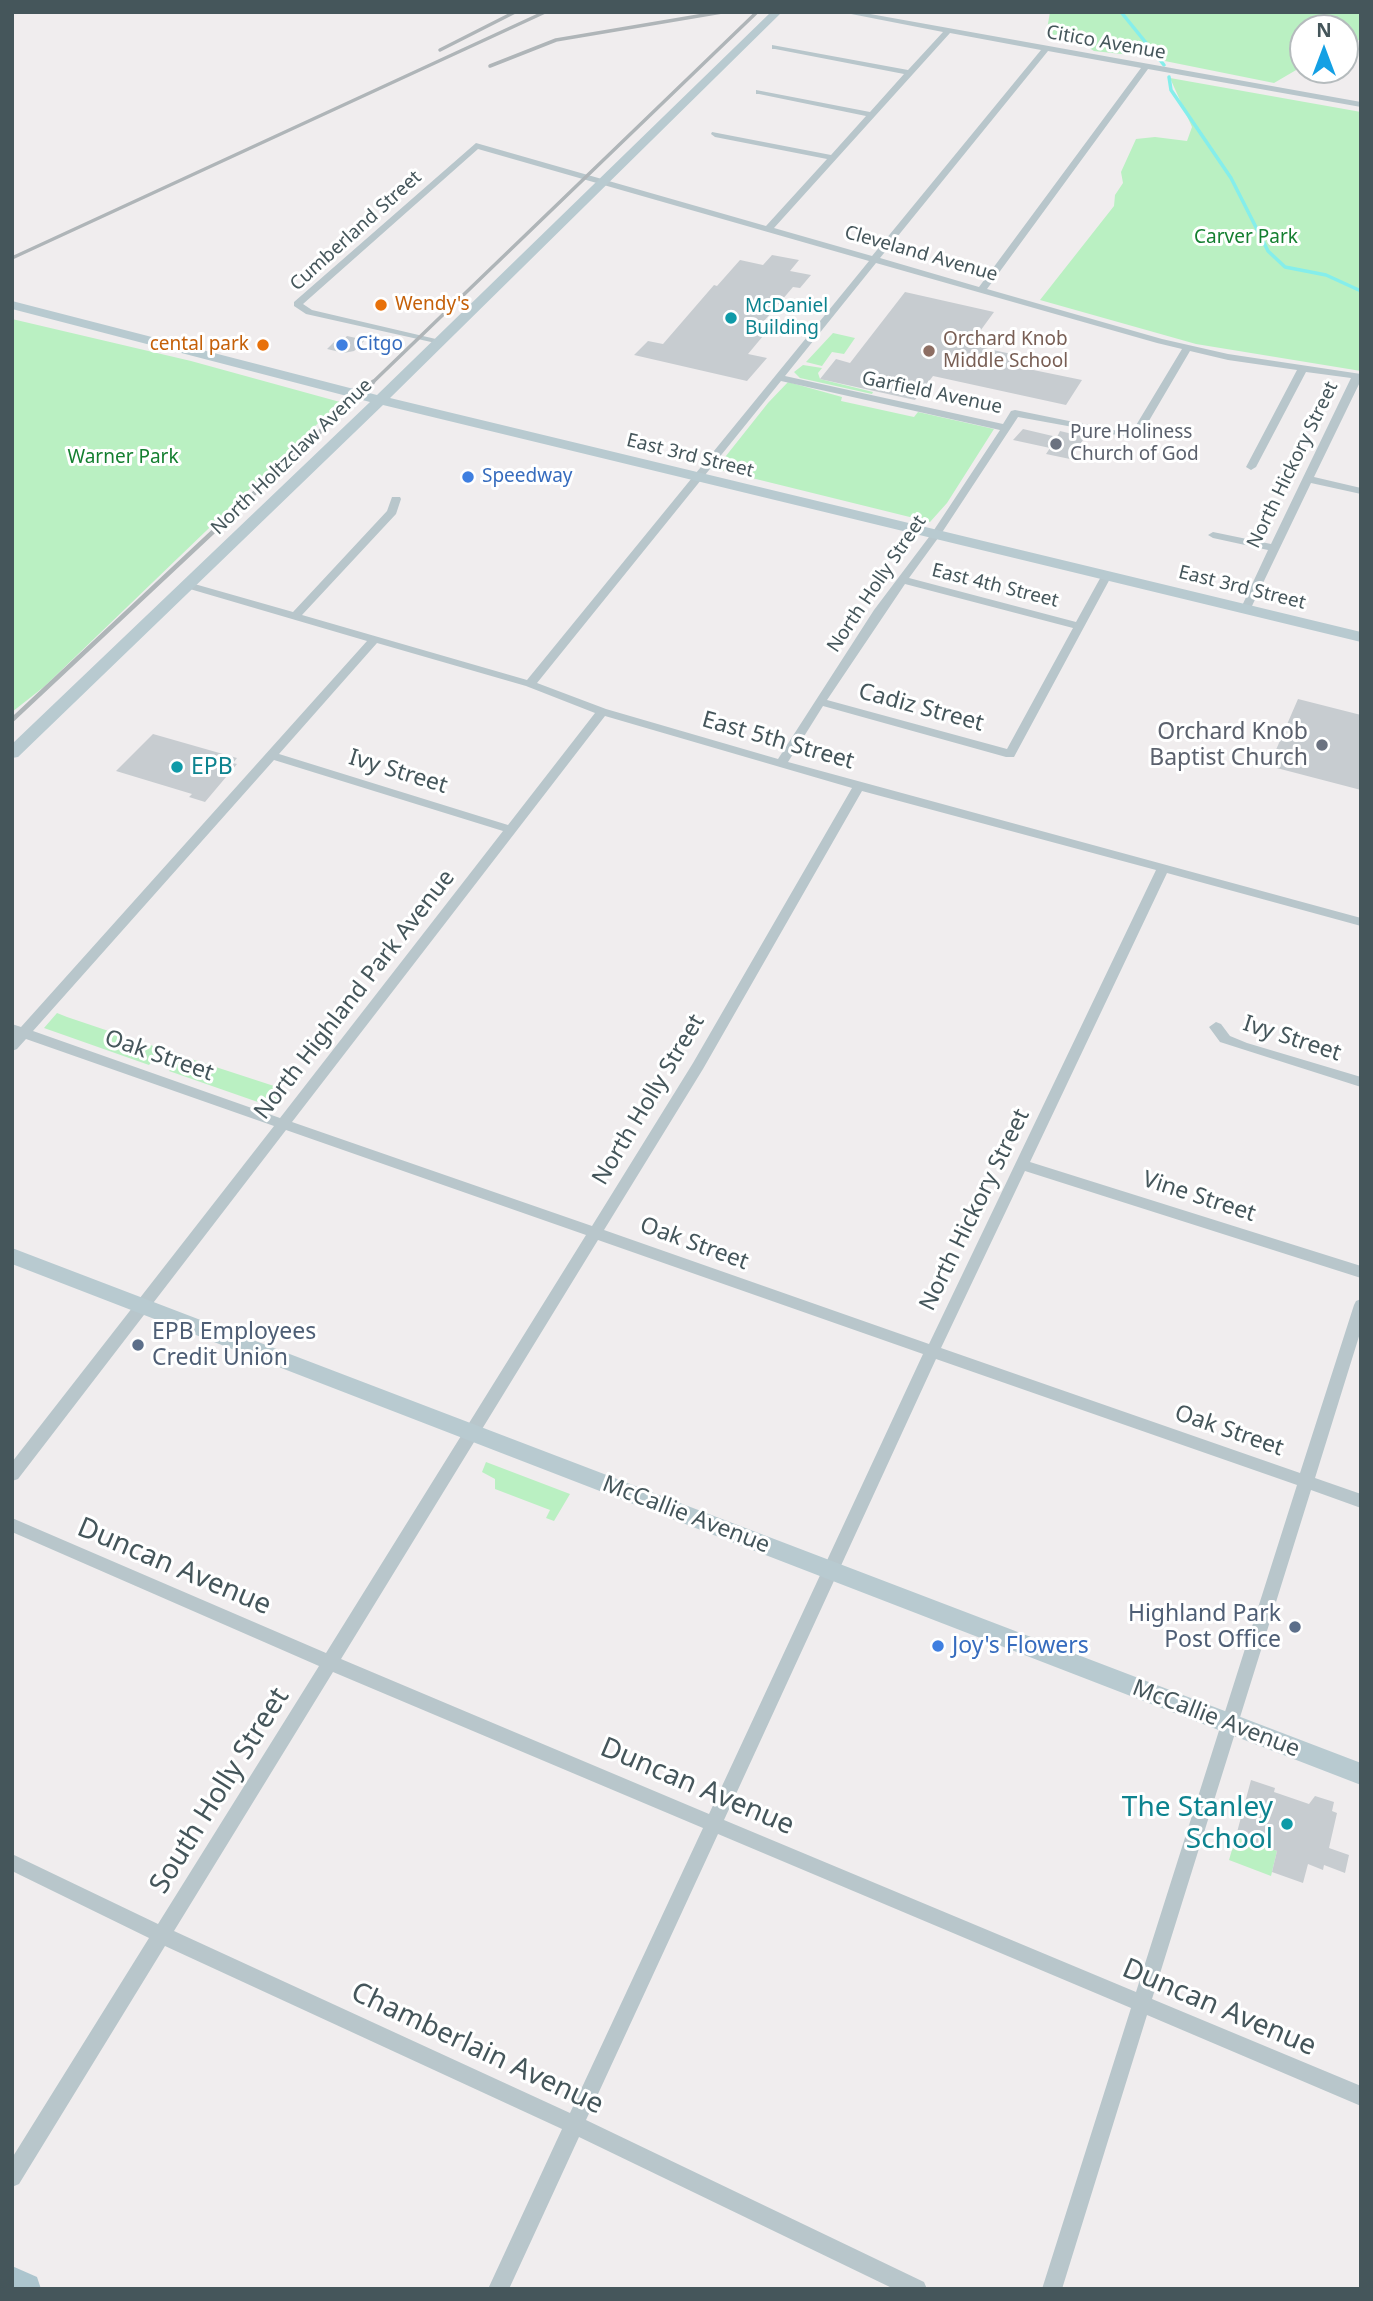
<!DOCTYPE html>
<style>
body{margin:0}
#map{position:relative;width:1373px;height:2301px;overflow:hidden;background:#f0edee;font-family:"Noto Sans",sans-serif}
canvas{display:block}
.frame{position:absolute;inset:0;border:14px solid #45565b;pointer-events:none}
.north{position:absolute;left:1289px;top:14px;width:70px;height:70px;box-sizing:border-box;background:#fff;border:2px solid #b5bbbd;border-radius:50%;rotate:0deg;font-size:19px;font-weight:700;line-height:28px;text-align:center;color:#45565b}
.north::after{content:'';display:block;margin:auto;width:24px;height:32px;background:#14a0e4;clip-path:polygon(50% 0,100% 100%,50% 72%,0 100%)}
</style>
<div id="map">
<canvas width="1373" height="2301"></canvas>
<div class="frame"></div>
<div class="north">N</div>
</div>
<script>
const g = document.querySelector('canvas').getContext('2d');
g.lineJoin = 'round';
function fill(path, color) { g.fillStyle = color; g.fill(path, 'evenodd'); }
function stroke(path, color, width, dash) { g.strokeStyle = color; g.lineWidth = width; g.lineCap = dash ? 'butt' : 'round'; g.setLineDash(dash || []); g.stroke(path); }
function drawText(font, color, halo, rows, align = 'center') {
  g.font = font + ' "Noto Sans",sans-serif'; g.lineWidth = 6; g.setLineDash([]); g.textBaseline = 'middle'; g.strokeStyle = halo; g.fillStyle = color; for (const [text, x, y, turn = 0] of rows) {
    g.save(); g.translate(x, y); g.rotate((+turn || 0) * Math.PI / 180); g.textAlign = isNaN(turn) ? turn : align; if (halo) g.strokeText(text, 0, 0); g.fillText(text, 0, 0); g.restore();
  }
}
const green = new Path2D(`
 M1050,12h311v27l-16,8v-19h-42v38l-29,17 -134,-27 -46,-5 -14,-9 -34,-7z
 M1170,78l191,34v259l-165,-27 -156,-44 74,-94 1,-11 8,-12 -2,-11 15,-33 19,-2 32,4 5,-14z
 M12,319l179,42 149,41 -295,284 -33,26z
 M833,333l22,5 -11,16 -12,-2 -10,14 -16,-4z
 M803,365l19,3 -4,5 2,6 53,13 -1,2 -72,-16 -6,-6z
 M788,382l54,15 -1,4 73,16 4,-5 76,17 -47,74 -17,19 -170,-42 -36,-9 -6,-5 50,-63z
 M57,1013l10,4 95,32 -13,16 -105,-37z
 M182,1056l92,30 12,6 -11,16 -106,-37z
 M486,1462l84,32 -16,27 -8,-3 4,-8 -55,-21v-10l-13,-7z
 M1236,1836l41,15 -6,25 -42,-16z`);
const stream = new Path2D(`
 M1121,12l43,53
 M1169,77l2,13 60,88 37,73 17,16 41,8 35,16`);
const building = new Path2D(`
 M772,255l27,5 -9,11 21,4 -11,13 -7,-1 -40,47 10,2 -15,18 19,4 -20,23 -113,-26 14,-14 15,3 51,-59 3,1 23,-26 23,5z
 M905,292l89,20 -24,33 46,10 -7,10 73,15 -16,25 -133,-29 -18,24 -95,-21 16,-20 14,4z
 M347,336l18,4 -11,11 -10,2 -17,-4 12,-12 5,2z
 M1023,429l34,8 3,-6 25,6 -15,22 -24,-5 4,-6 -37,-8z
 M1298,699l63,16v75l-92,-24z
 M153,734l84,24 -4,5 4,1 -32,38 -16,-5 3,-3 -76,-23z
 M1251,1780l24,8 -1,4 35,12 6,-8 19,6 -2,9 5,2 -8,35 20,7 -4,18 -21,-8 -1,5 -15,-6 -5,19 -31,-11 5,-21 -41,-15z`);
const minor = new Path2D(`
 M841,12h18l502,90v5l-213,-38 -161,220 175,50 66,15 133,20v6l-47,97 47,11v6l-50,-11 -60,125 -5,3 -5,-3 27,-58 -55,-12 -5,-3 5,-3 58,12 80,-166 -45,-6 -50,95 -5,3 -5,-3 51,-97 -69,-10 -38,-9 -47,80 -15,6 -110,-20 -77,117 -32,44 167,44 27,-49h8l1,2 -98,182h-8l-183,-51 -35,56 573,156v8l-194,-53 -137,289 331,104v12l-336,-107 -84,177 359,125 54,-168 2,-4 5,-2v31l-46,148 46,16v14l-50,-18 -159,509 209,87v20l-214,-91 -85,274h-20l89,-281 -413,-174 -132,286 338,162 3,7h-33l-315,-152 -70,152h-21l74,-160 -397,-183 -146,238 -7,3v-29l137,-220 -137,-67v-17l146,70 161,-258 -307,-134v-14l314,135 260,-418 -300,-105 -268,349 -6,2v-19l262,-336 -248,-87 -9,10 -5,2 2,-16 -2,-1v-10l9,3 346,-386 -184,-54v-4h8l102,29 94,-101 5,-14h8l1,2 -5,15 -94,101 225,65 342,-419 -391,-112 -175,155 9,6 128,30v4l-134,-30 -12,-8v-4l182,-159 290,83 61,-67 -112,-22 -4,-3 1,-2 119,23 35,-39 -107,-22h-3v-4l114,22 34,-38 -129,-25h-3v-4l136,25 35,-38zM950,33l91,17 -169,206 -98,-28zM1048,51l93,17 -162,219 -99,-29zM876,263l281,80 25,6 -47,78 -12,5 -108,-22 -4,1 -8,13 -218,-48zM781,381l219,49 -68,103 -58,77 -96,149 -172,-50 -69,-26zM905,584l168,44 -66,121 -180,-49zM377,643l149,43 69,27 -87,112 -229,-71zM605,716l247,72 -159,275 -101,163 -300,-104zM274,760l229,71 -223,287 -247,-87zM862,791l294,79 -227,474 -325,-114 99,-161zM598,1240l325,114 -214,460 -368,-155zM936,1359l361,126 -161,507 -412,-172zM333,1672l370,156 -133,285 -396,-182z
 M1216,1022l5,2 9,12 17,7 114,34v10l-141,-45 -11,-15z`);
const secondary = new Path2D(`
 M771,12h11l-392,386 971,234v10l-978,-237 -365,352 -6,1v-14l358,-342 -358,-93v-8l365,94z
 M12,1248l1349,515v22l-1349,-521z`);
const primary = new Path2D(`
 M12,2266l25,11 4,12h-29z`);
const railFar1 = new Path2D(`
 M440,50l75,-38
 M490,66l66,-26 166,-28
 M12,258l533,-246
 M371,384l386,-372`);
const rail = new Path2D(`
 M12,720l361,-338`);
const markers = [
 [381,305,7,"#e8710a"],
 [731,318,7,"#0f9aa8"],
 [263,345,7,"#e8710a"],
 [342,345,7,"#3f7fe0"],
 [929,351,7,"#8d6e63"],
 [1056,444,7,"#6b7280"],
 [468,477,7,"#3f7fe0"],
 [1322,745,7,"#6b7280"],
 [177,767,7,"#0f9aa8"],
 [138,1345,7,"#5c6f8a"],
 [1295,1627,7,"#5c6f8a"],
 [938,1646,7,"#3f7fe0"],
 [1287,1824,7,"#0f9aa8"]
];
const farStreetnames = [
 ["Citico Avenue",1106,43,10],
 ["Cumberland Street",356,231,-42],
 ["Cleveland Avenue",921,254,16],
 ["Garfield Avenue",932,393,12],
 ["East 3rd Street",690,456,14],
 ["North Holtzclaw Avenue",292,457,-44],
 ["North Hickory Street",1293,465,-64],
 ["North Holly Street",877,584,-56],
 ["East 4th Street",995,586,14],
 ["East 3rd Street",1242,588,14]
];
const farParknames = [
 ["Carver Park",1246,238],
 ["Warner Park",123,458]
];
const farFoodnames = [
 ["Wendy's",395,305],
 ["cental park",249,345,"right"]
];
const farCulturenames = [
 ["McDaniel",745,307],
 ["Building",745,329]
];
const farEducationnames = [
 ["Orchard Knob",943,340],
 ["Middle School",943,362]
];
const farShopnames = [
 ["Citgo",356,345],
 ["Speedway",482,477]
];
const farWorshipnames = [
 ["Pure Holiness",1070,433],
 ["Church of God",1070,455]
];
const streetNames = [
 ["Cadiz Street",921,708,15],
 ["East 5th Street",778,741,16],
 ["Ivy Street",398,772,17],
 ["North Highland Park Avenue",355,995,-52],
 ["Ivy Street",1292,1039,18],
 ["Oak Street",159,1056,19],
 ["North Holly Street",649,1100,-59],
 ["Vine Street",1199,1197,18],
 ["North Hickory Street",975,1210,-64],
 ["Oak Street",694,1244,20],
 ["Oak Street",1229,1431,19],
 ["McCallie Avenue",686,1515,21],
 ["McCallie Avenue",1216,1719,21]
];
const worshipNames = [
 ["Orchard Knob",1308,732],
 ["Baptist Church",1308,758]
];
const cultureNames = [
 ["EPB",191,767]
];
const serviceNames = [
 ["EPB Employees",152,1332],
 ["Credit Union",152,1358],
 ["Highland Park",1281,1614,"right"],
 ["Post Office",1281,1640,"right"]
];
const shopNames = [
 ["Joy's Flowers",952,1646]
];
const nearStreetnames = [
 ["Duncan Avenue",174,1567,23],
 ["Duncan Avenue",697,1787,23],
 ["South Holly Street",220,1791,-58],
 ["Duncan Avenue",1219,2008,23],
 ["Chamberlain Avenue",477,2049,25]
];
const nearCulturenames = [
 ["The Stanley",1273,1808],
 ["School",1273,1840]
];
fill(green, '#baf0c2');
stroke(stream, '#85eeeb', 3.5);
fill(building, '#c7ccd0');
fill(minor, '#b8c6cb');
fill(secondary, '#b8cad0');
fill(primary, '#acc5ce');
stroke(railFar1, '#afb5b8', 3.5);
stroke(rail, '#afb5b8', 4.5);
for (const [x, y, r, color] of markers) { const dot = new Path2D(); dot.arc(x, y, r, 0, 2 * Math.PI); g.fillStyle = color; g.fill(dot); stroke(dot, '#fff', 2.5); }
drawText('19px', '#45565b', '#fff', farStreetnames);
drawText('19px', '#147f30', '#fff', farParknames);
drawText('19px', '#c56008', '#fff', farFoodnames, 'left');
drawText('19px', '#0d838f', '#fff', farCulturenames, 'left');
drawText('19px', '#785e54', '#fff', farEducationnames, 'left');
drawText('19px', '#366cbe', '#fff', farShopnames, 'left');
drawText('19px', '#5b616d', '#fff', farWorshipnames, 'left');
drawText('23px', '#45565b', '#fff', streetNames);
drawText('23px', '#5b616d', '#fff', worshipNames, 'right');
drawText('23px', '#0d838f', '#fff', cultureNames, 'left');
drawText('23px', '#4e5e75', '#fff', serviceNames, 'left');
drawText('23px', '#366cbe', '#fff', shopNames, 'left');
drawText('28px', '#45565b', '#fff', nearStreetnames);
drawText('28px', '#0d838f', '#fff', nearCulturenames, 'right');
</script>
